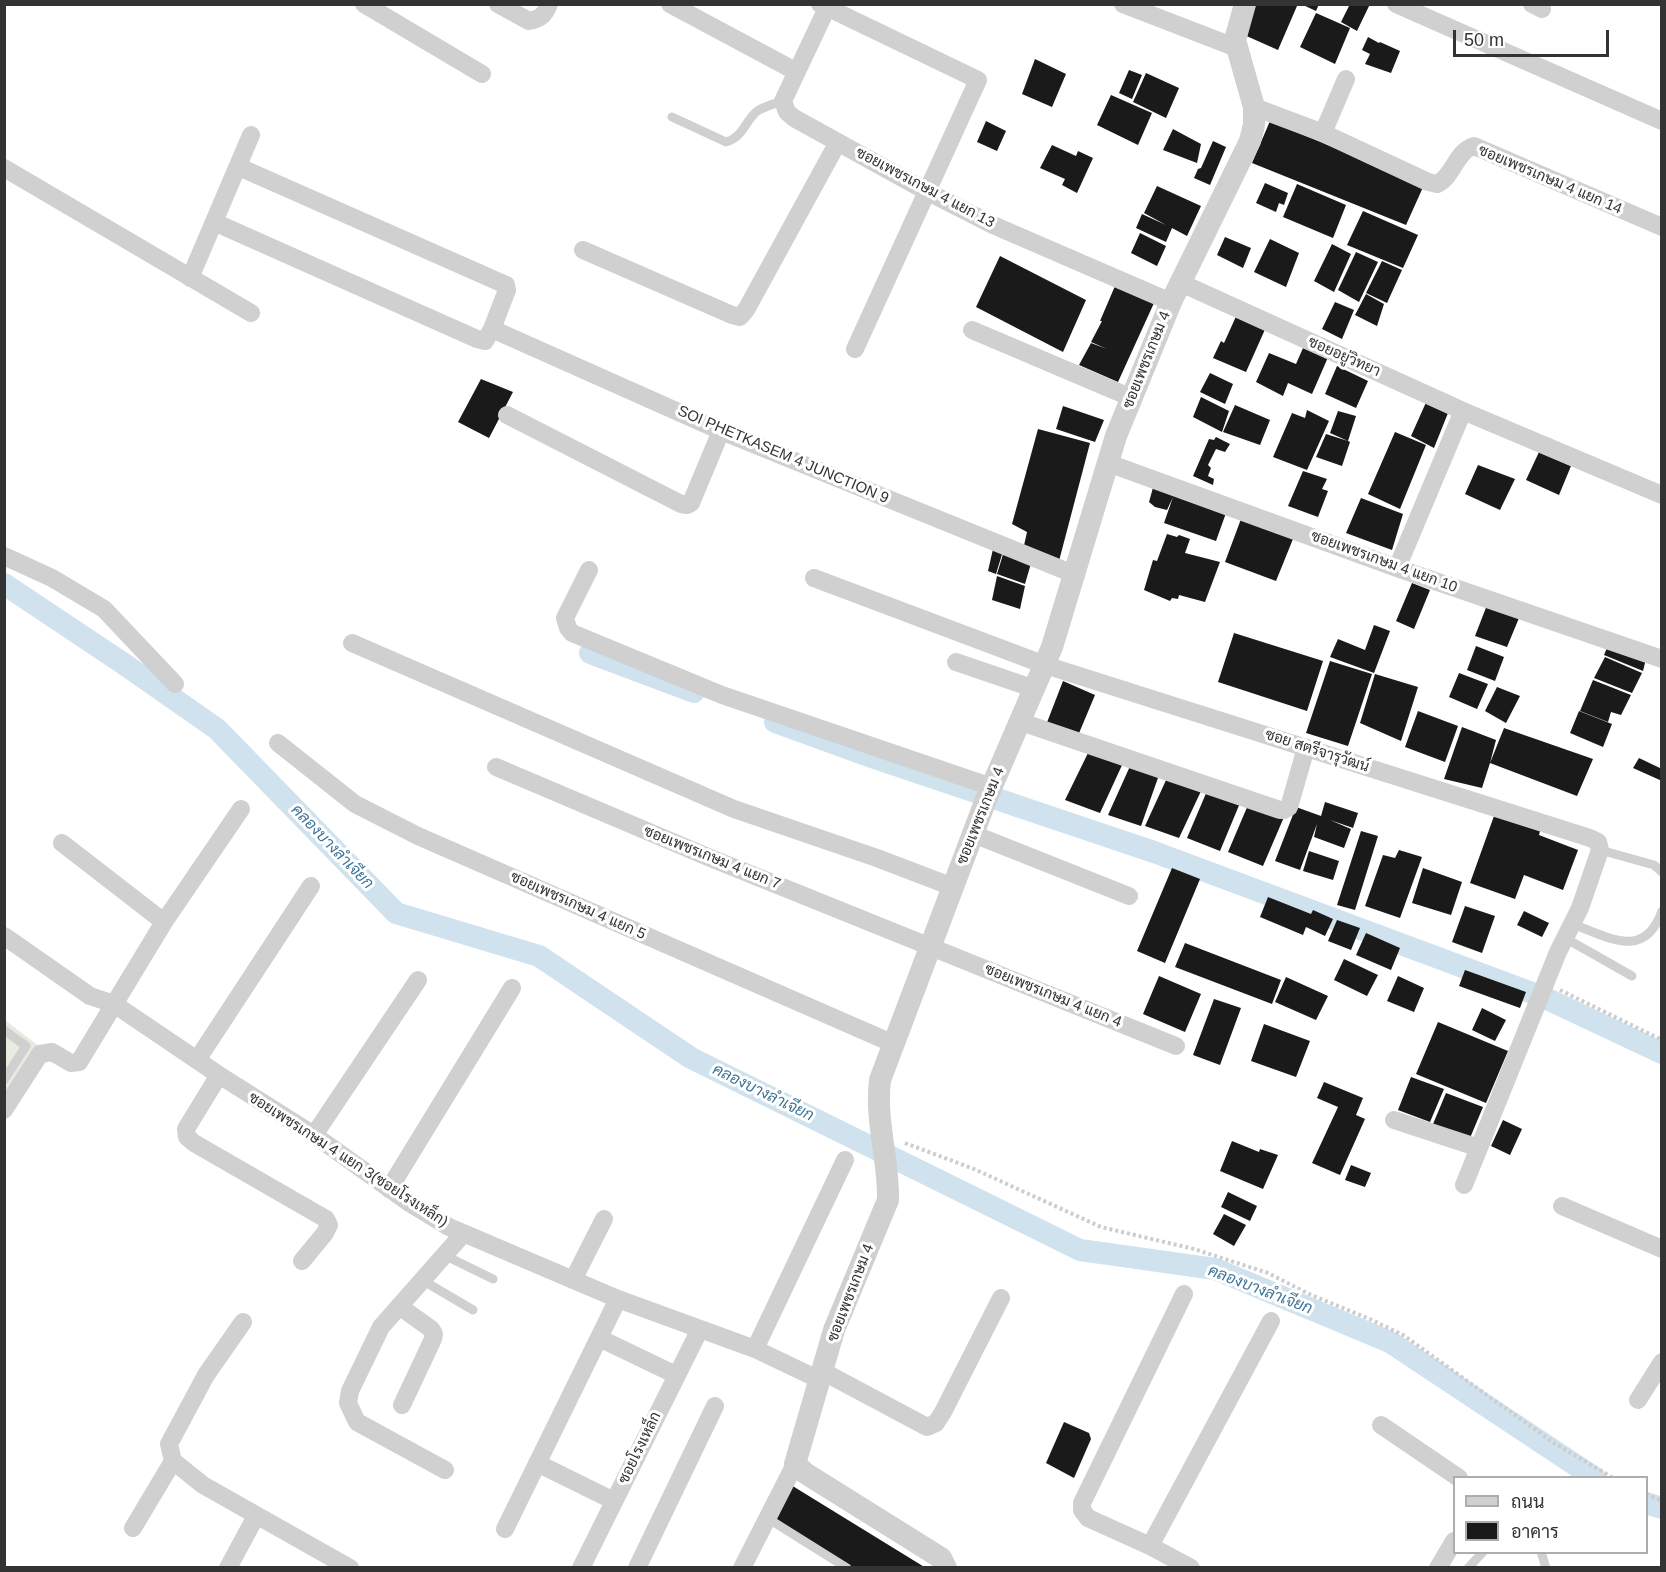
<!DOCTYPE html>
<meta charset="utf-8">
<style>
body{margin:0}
#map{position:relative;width:1666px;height:1572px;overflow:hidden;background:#fff;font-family:Helvetica,Sarabun,sans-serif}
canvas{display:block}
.frame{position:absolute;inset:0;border:6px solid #333;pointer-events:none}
.legend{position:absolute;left:1453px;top:1476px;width:195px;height:78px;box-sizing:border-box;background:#fff;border:2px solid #adadad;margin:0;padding:8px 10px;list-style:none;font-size:18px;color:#333}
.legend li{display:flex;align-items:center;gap:12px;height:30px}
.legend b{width:30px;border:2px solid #adadad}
.scale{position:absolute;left:1453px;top:30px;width:156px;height:27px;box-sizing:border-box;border:3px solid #333;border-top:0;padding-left:8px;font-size:18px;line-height:21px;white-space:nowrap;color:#333;-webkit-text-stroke:4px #fff;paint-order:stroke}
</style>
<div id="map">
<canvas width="1666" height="1572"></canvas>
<div class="frame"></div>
<ul class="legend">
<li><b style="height:8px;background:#d0d0d0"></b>ถนน</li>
<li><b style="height:16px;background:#1a1a1a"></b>อาคาร</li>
</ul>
<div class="scale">50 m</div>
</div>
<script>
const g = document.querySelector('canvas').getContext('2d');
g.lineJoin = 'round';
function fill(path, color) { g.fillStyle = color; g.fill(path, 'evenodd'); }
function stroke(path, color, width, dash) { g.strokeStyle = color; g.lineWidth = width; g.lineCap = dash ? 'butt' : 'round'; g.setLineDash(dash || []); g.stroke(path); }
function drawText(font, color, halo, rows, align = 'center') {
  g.font = font + ' Helvetica,Sarabun,sans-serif'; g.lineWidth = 6; g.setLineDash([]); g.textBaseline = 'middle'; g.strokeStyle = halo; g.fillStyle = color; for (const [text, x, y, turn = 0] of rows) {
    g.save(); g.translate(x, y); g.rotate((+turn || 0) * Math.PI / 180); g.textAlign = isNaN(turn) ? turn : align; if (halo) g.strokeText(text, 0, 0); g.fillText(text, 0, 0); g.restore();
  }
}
const green = new Path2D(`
 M5,1020l35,27 -35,54z`);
const canal = new Path2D(`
 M4,584l120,80 93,65 179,184 143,43 152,102 389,192 135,19 175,73 205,136
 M590,653l104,39
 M775,722l88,32 291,98 389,145 119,56
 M1646,1503l16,5`);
const building = new Path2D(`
 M1254,4h39l4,2 -19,44 -36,-16z
 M1301,4h18l-3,7z
 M1350,4h20l-13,27 -16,-9z
 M1316,13l34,15 -15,36 -35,-17z
 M1368,37l11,6 1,-1 20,9 -9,22 -26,-9 5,-10 -8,-4z
 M1035,59l31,15 -14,33 -30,-13z
 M1129,70l13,5 -10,24 -13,-6z
 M1146,73l33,15 -13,30 -33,-16z
 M1111,95l41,18 -14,32 -41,-20z
 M986,121l20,10 -9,20 -20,-9z
 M1270,121l154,64 -18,40 -154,-62z
 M1173,129l28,15 -4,19 -34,-13z
 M1213,141l13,6 -16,38 -16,-7 4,-9 3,-1z
 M1052,145l24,11 2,-5 15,7 -16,35 -15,-8 3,-6 -25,-11z
 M1265,183l23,10 -4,12 -5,-2 -3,9 -20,-9z
 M1297,184l49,21 -13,33 -50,-21z
 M1157,186l44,20 -14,30 -15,-8 -6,14 -30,-14 6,-14 24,11 -22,-12z
 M1363,211l55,24 -15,33 -56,-23z
 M1140,233l26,13 -9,20 -26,-13z
 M1225,237l26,11 -8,20 -26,-13z
 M1270,239l29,14 -13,34 -32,-15z
 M1332,244l19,10 -17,38 -20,-11z
 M1356,252l22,10 -19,40 -21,-12z
 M1000,256l86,44 -23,52 -87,-45z
 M1382,261l20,9 -15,33 -21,-10z
 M1115,286l39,17 -36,79 -39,-17 12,-22 16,6 -16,-7 11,-21h-2z
 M1366,294l18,10 -7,22 -22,-11z
 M1335,302l19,8 -12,29 -20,-10z
 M1238,312l29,13 -21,47 -33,-14 8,-17 3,2z
 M1303,348l26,7 -17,39 -24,-11 -5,13 -27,-14 13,-29 27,11z
 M1337,366l31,15 -12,27 -31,-14z
 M1210,373l23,11 -8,20 -25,-12z
 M481,379l32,13 -24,46 -31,-16z
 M1201,397l28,14 -7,21 -29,-15z
 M1428,398l22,10 -16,40 -23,-12z
 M1235,405l35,15 -10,25 -37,-13z
 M1063,406l41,14 -9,22 -39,-13z
 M1307,410l22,11 -22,49 -34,-13 19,-44 13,5z
 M1338,411l18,5 -8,25 2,1 -8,24 -26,-9 10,-23 22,7 -18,-8z
 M1038,429l52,14 -31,118 -36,-11 4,-18 -15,-8z
 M1395,432l31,13 -26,64 -32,-15z
 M1216,437l14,7 -5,8 -9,-3 -8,16 3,3 -3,8 6,3 -1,6 -20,-9 16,-37 5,1z
 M1539,452l32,14 -12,29 -33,-15z
 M1478,465l37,14 -15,31 -35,-16z
 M1303,471l24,8 -5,10 6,2 -10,26 -30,-11z
 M1154,484l72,29 -10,28 -52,-18 9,-26 -6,13 -12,-3 -6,-5z
 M1361,498l42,16 -11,36 -46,-17z
 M1241,519l52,20 -17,42 -51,-19z
 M1167,534l10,3 2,-2 11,4 -5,14 35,9 -15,40 -26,-7 -1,4 -6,-1 -2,3 -26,-11 9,-30 4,1z
 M993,549l10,2 -7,23 -8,-3z
 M1004,551l28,9 -7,24 -28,-10z
 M997,576l28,10 -5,23 -28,-9z
 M1412,583l18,7 -16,39 -18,-8z
 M1487,605l32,13 -12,29 -32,-11z
 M1374,625l16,6 -16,42 -44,-16 8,-18 27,11z
 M1234,633l89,28 -16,50 -89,-29z
 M1609,643l37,16 -3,12 -39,-16z
 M1476,646l28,11 -9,24 -28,-11z
 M1605,657l37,16 -10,20 -38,-15z
 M1330,661l42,13 -24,72 -42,-13z
 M1459,673l29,11 -11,25 -28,-12z
 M1375,674l43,13 -17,54 -41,-18z
 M1593,680l38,15 -10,20 -10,-3 -3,10 -28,-11z
 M1063,681l32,14 -18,43 -31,-13z
 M1497,687l23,9 -14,27 -21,-12z
 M1418,711l40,15 -13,36 -40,-15z
 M1579,711l33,13 -9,23 -33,-14z
 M1462,727l34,13 -6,23 14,-35 89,31 -16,37 -87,-33 -8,25 -38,-9z
 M1088,753l35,10 -23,50 -35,-13z
 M1639,758l23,11v12l-29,-13z
 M1131,764l28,11 -18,51 -33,-11z
 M1167,778l35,11 -23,49 -34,-12z
 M1207,791l33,12 -20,48 -33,-13z
 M1325,802l33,11 -5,15 -23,-8 21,9 -7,19 -30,-11 3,-13 -17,46 -25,-9 21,-54 25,9z
 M1248,805l36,12 -21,49 -35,-14z
 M1494,816l46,15 -1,4 39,15 -15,40 -39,-15 -9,24 -45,-16z
 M1361,831l17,5 -23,74 -18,-5z
 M1399,850l23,7 -22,61 -35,-12 18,-51 12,3z
 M1309,851l30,10 -6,19 -30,-9z
 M1172,868l28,11 -35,84 -28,-12z
 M1423,868l39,14 -11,33 -39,-12z
 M1268,897l43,17 2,-4 20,9 -8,17 -19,-9 -3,8 -43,-18z
 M1465,906l30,10 -13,37 -30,-11z
 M1524,911l25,12 -7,14 -25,-12z
 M1337,920l23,8 -9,22 -23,-9z
 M1366,933l34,15 -9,22 -35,-15z
 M1185,943l96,37 -9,24 -97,-37z
 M1344,959l34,16 -11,21 -33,-16z
 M1465,970l61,22 -6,16 -61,-22z
 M1159,976l42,18 -16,38 -42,-18z
 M1398,976l26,12 -10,24 -27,-11z
 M1286,977l42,19 -12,24 -41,-18z
 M1214,999l27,9 -21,57 -27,-10z
 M1482,1008l24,12 -11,21 -23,-11z
 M1438,1022l70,29 -22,52 -70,-29z
 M1264,1024l46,17 -14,36 -45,-16z
 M1411,1077l33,12 -14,33 -32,-12z
 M1324,1082l39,16 -7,17 9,4 -25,56 -28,-12 26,-56 -21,-9z
 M1446,1093l37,14 -13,31 -37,-14z
 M1503,1120l19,9 -12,26 -19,-9z
 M1232,1141l27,11 1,-3 18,6 -15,34 -43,-18z
 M1351,1165l20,8 -6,14 -20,-7z
 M1228,1192l29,14 -7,15 -29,-14z
 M1224,1214l22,11 -12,21 -21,-12z
 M1064,1422l25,11 2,6 -17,39 -28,-15z
 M791,1485l135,83h-72l-13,-8 -68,-43z`);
const path = new Path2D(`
 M1560,990l102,50
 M905,1143l69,26 127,58 93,22 43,14 31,10 41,21 63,26 31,15 151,108 59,35
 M1646,1494l16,7`);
const service = new Path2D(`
 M672,117l54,25c16,-4 19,-20 30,-30 8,-6 18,-8 27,-11
 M1600,850l54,15 8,7
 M1572,924c37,13 72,37 90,-13
 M1565,938l67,38
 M4,1030l22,16 -22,34
 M444,1255l49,24
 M422,1280l51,30
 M767,1518l80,50
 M1541,1552l5,16
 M1468,1568l15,-16`);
const minor = new Path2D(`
 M364,4l118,70
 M498,4l31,17c11,-2 16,-6 20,-17
 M670,4l127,68
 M820,4l158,76 -123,269
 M1123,4l114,44
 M1396,4l266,117
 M1532,4l10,5
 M827,8l-44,93 4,11 7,6 134,74 65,33 178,77
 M1254,107l69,26 105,49 9,2c17,-8 18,-32 37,-38l188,81
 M1323,133l23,-54
 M4,168l247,145
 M214,222l263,117 8,2 7,-12 15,-39 -1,-5 -267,-118
 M583,250l149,65 8,2 6,-7 92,-168
 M190,278l61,-143
 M1181,283l282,128 199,84
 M492,329l229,102 355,144
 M972,330l160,68
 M507,415l174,89 6,1 4,-2 30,-72
 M1108,463l289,105 265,91
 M4,556l48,22 52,31 71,75
 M1397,568l66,-157
 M589,570l-24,48 3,10 4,5 150,62 270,92
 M814,578l231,87 545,173 8,4 2,8 -20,58 -22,44 -94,233
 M352,643l382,166 143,49 76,29
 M956,662l79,27
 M1021,722l259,88h4l5,-3 17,-59
 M278,743l77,61 63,32 476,208
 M496,767l212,90 468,189
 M973,834l156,62
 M62,843l102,79
 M4,936l86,60 24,8 105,71 95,60 94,67 41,25 169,72 137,50 65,31
 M197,1060l114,-174
 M219,1075l-33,54 1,8 7,6 132,76 3,6 -4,8 -23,28
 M4,1110l36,-56 12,-2 19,11 8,-1 85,-140 77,-113
 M1394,1120l85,28
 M314,1135l104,-155
 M389,1189l123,-201
 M1562,1206l100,43
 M573,1280l31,-61
 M1184,1294l-102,209v7l6,8 62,28 41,22
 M399,1306l32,23 3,5 -1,5 -31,66
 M243,1322l-37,53 -37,69 4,17 30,24 147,83
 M599,1338l77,37
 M755,1349l90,-189
 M822,1371l105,56 9,-4 7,-11 58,-114
 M1638,1400l24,-38
 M1381,1425l78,53
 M537,1463l77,38
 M445,1470l-88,-48 -9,-19 2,-12 31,-64 82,-93
 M133,1528l40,-67
 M505,1529l113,-230
 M1150,1546l121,-225
 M228,1568l28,-52
 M581,1568l119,-239
 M637,1568l78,-162
 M742,1568l53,-104
 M1438,1568l16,-27`);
const tertiary = new Path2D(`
 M946,1568l-5,-10 -136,-85 -10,-9 39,-134 54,-130c1,-40 -13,-79 -8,-120l105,-278 67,-155 64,-211 55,-134 79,-161 4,-16v-18l-19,-67 10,-36`);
const streetNames = [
 ["ซอยเพชรเกษม 4 แยก 14",1550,180,23],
 ["ซอยเพชรเกษม 4 แยก 13",925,188,28],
 ["ซอยอยู่วิทยา",1344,357,24],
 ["ซอยเพชรเกษม 4",1147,360,-68],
 ["SOI PHETKASEM 4 JUNCTION 9",783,455,23],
 ["ซอยเพชรเกษม 4 แยก 10",1384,562,20],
 ["ซอย สตรีจารุวัฒน์",1317,751,18],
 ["ซอยเพชรเกษม 4",981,816,-68],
 ["ซอยเพชรเกษม 4 แยก 7",712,858,22],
 ["ซอยเพชรเกษม 4 แยก 5",578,906,24],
 ["ซอยเพชรเกษม 4 แยก 4",1053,996,22],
 ["ซอยเพชรเกษม 4 แยก 3(ซอยโรงเหล็ก)",348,1160,33],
 ["ซอยเพชรเกษม 4",851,1293,-69],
 ["ซอยโรงเหล็ก",640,1448,-64]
];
const waterNames = [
 ["คลองบางลำเจียก",332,847,46],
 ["คลองบางลำเจียก",763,1093,26],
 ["คลองบางลำเจียก",1260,1290,21]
];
fill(green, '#e6ecdf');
stroke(canal, '#cfe2ee', 22);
fill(building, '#1a1a1a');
stroke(path, '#cdcdcd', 4, [3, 3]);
stroke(service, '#d0d0d0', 9);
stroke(minor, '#d0d0d0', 18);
stroke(tertiary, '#d0d0d0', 22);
drawText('15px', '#333', '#fff', streetNames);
drawText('italic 16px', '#3f7597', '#fff', waterNames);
</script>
